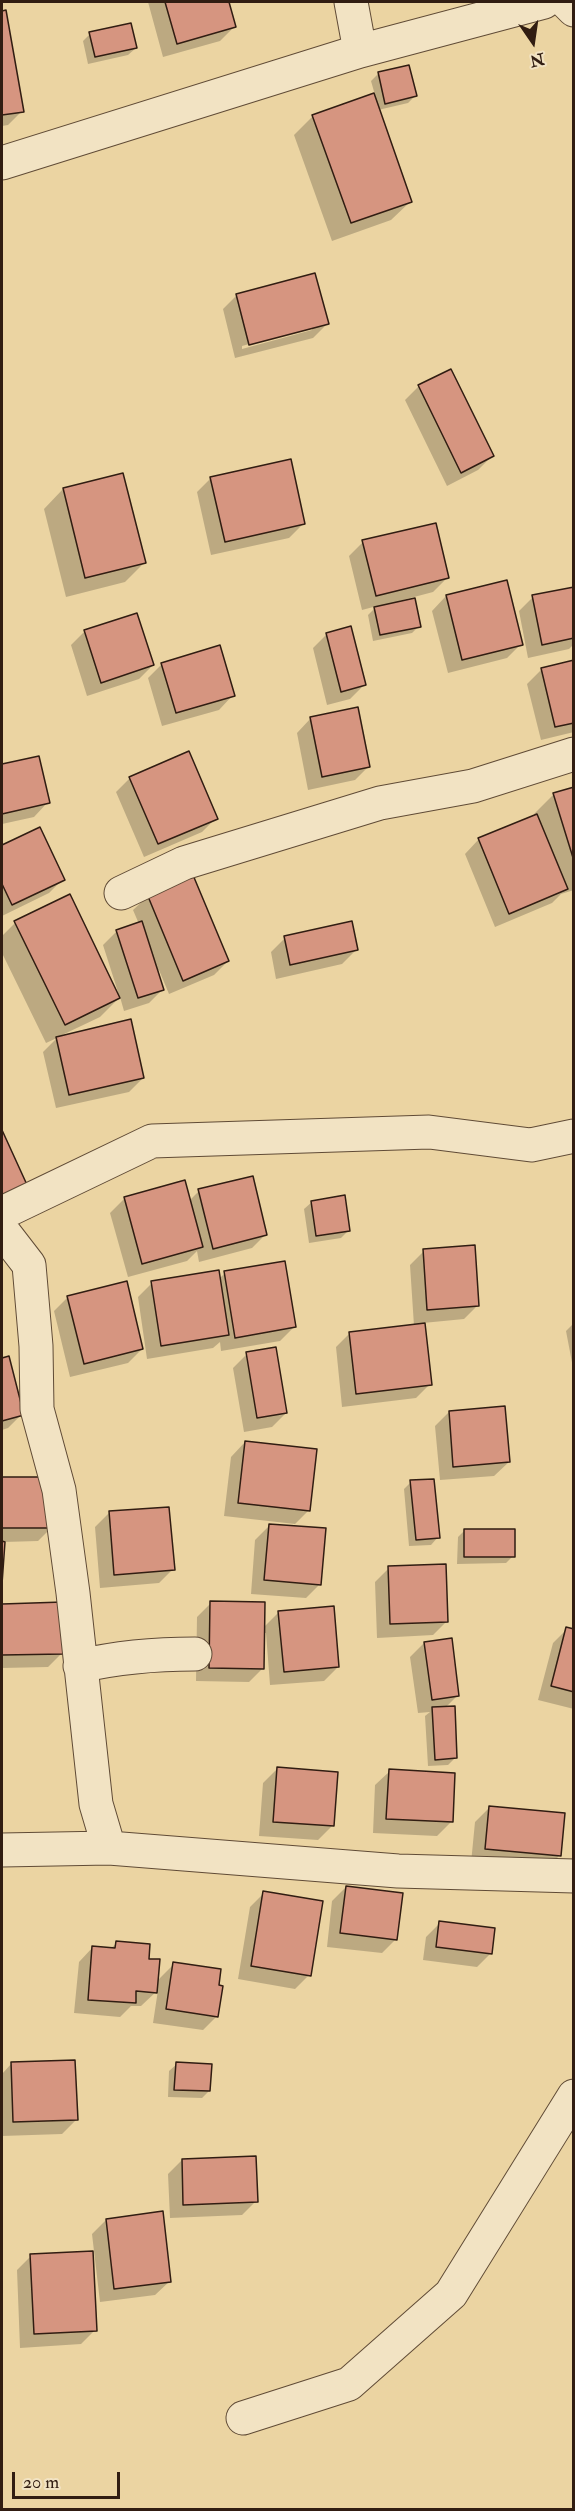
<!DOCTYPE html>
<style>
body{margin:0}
#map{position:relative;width:575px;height:2511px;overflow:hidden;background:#ebd4a2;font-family:"IM FELL Double Pica",serif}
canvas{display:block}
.frame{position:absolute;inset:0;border:3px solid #311d12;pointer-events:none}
.north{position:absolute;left:503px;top:12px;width:60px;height:60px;-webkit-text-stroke:4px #f2e3c3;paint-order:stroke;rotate:167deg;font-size:16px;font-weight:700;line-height:24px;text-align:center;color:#311d12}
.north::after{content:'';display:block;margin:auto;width:21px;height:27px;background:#311d12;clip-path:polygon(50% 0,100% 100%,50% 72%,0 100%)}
.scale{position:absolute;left:12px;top:2472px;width:108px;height:27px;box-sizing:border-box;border:3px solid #311d12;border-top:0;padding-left:8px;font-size:18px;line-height:21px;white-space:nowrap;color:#311d12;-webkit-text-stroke:4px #f2e3c3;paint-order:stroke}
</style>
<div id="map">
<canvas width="575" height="2511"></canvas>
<div class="frame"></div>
<div class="north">N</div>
<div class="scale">20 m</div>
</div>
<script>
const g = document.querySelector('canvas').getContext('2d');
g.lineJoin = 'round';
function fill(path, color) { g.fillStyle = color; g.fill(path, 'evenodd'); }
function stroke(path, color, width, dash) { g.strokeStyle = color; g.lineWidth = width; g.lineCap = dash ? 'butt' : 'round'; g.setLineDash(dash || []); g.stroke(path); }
const shadow = new Path2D(`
 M148,2h79l7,25 -14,14 -57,16z
 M5,12l17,99 -14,14 -6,1v-113z
 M90,34l46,14 -8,7 -40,9 -5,-23z
 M408,67l7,29 -7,7 -30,7 33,91 -20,19 -59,21 -38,-106 19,-19 62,-21 -4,-14 7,-7z
 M237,295l90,29 -14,14 -78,20 -12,-49zM312,327v3l-70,19v-3z
 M419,386l73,70 -14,14 -31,16 -42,-86z
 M211,478l92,46 -14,14 -78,17 -14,-63z
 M63,489l81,74 -19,19 -59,15 -22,-88z
 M363,542l84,36 -14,14 -34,9 20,25 -7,7 -39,8 -5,-26 9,-9 -15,4 -13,-54z
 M573,589l1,55 -5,5 -41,9 -9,-47 14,-14z
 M446,596l75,48 -14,14 -59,15 -16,-62z
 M85,631l68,34 -14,14 -52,17 -16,-51z
 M327,634l37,51 -14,14 -23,6 -14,-57z
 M574,662v70l-33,8 -14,-56 15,-15z
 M162,664l71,31 -14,15 -57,16 -14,-48z
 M311,718l58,48 -14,14 -47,10 -11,-57z
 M38,758l10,44 -14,15 -32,7v-58z
 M130,778l86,40 -14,14 -58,25 -28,-65z
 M574,788v102l-13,4 -9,9 -57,24 -30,-73 14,-15 56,-22 -1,-3 19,-19z
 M39,829l24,50 -14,14 -47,23v-70z
 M148,896l80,65 -14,14 -45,19 -10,-24 -2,1 6,18 -14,14 -25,8 -4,-14 -20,20 -40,19 83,42 -14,14 -73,16 -13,-56 14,-14 -11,5 -44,-90v-17l13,-13 101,70 2,-1 -15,-47 14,-14 22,-7 -6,-14z
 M285,938l71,12 -14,14 -66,15 -5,-27z
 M2,1132l24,54 -24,19z
 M184,1182l5,19 10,-10 67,43 -14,14 -53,14 -2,-11 -10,10 -59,16 -18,-64 14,-14z
 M312,1202l37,28 -8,8 -32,5 -5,-34z
 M424,1251l54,54 -14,14 -41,4 7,61 -14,14 -74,9 -6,-60 14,-14 64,-7 -4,-61z
 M225,1273l69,54 -14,14 -59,10 -1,-9 -7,6 -66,11 -9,-62 14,-14 67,-4z
 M68,1297l74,52 -14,14 -58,14 -16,-66z
 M574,1323v50l-8,-42z
 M247,1354l39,59 -14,14 -28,5 -11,-64z
 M8,1358l14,56 -14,14 -6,2v-71z
 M449,1412l60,50 -15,14 -54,4 -5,-54z
 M245,1442l64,68 -14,14 -71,-8 7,-59z
 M2,1479h39l11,48 -14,14 -34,1 -2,24z
 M411,1482l27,55 -7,8 -22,1 -5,-57z
 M109,1513l64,56 -14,14 -59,5 -5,-61z
 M269,1526l51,58 -14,14 -55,-4 4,-54z
 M465,1530l48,26 -7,7 -49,1 1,-27z
 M389,1568l58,53 -14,14 -56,3 -2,-56z
 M211,1603l52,25 16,-16 59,55 -14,14 -54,4 -4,-52h-3v35l-14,14 -53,-1 1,-64z
 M62,1604v49l-14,14 -46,1v-63z
 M567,1629l7,1v79l-36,-9 15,-57z
 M424,1643l33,53 -12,12 10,50 -7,7 -20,1 -3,-50 5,-4 -12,1 -8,-56z
 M277,1769l55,57 -14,14 -59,-4 4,-53z
 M390,1771l61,51 -14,14 -64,-3 2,-48z
 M489,1808l70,48 -14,14 -74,-7 4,-41z
 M346,1887l50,52 -14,14 -55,-6 5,-46z
 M264,1893l45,82 -14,14 -57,-10 12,-72z
 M440,1923l51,30 -14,14 -54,-7 3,-23z
 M117,1943l30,17 10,21 17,-17 43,52 -14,14 -50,-7 5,-33 -17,16h-10l-11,11 -46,-4 5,-51 14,-15 17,2z
 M12,2063l64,57 -14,14 -60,2v-62z
 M177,2064l32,27 -7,7 -34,-1 1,-26z
 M182,2160l74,41 -14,14 -72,3 -2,-44z
 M106,2220l64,61 -15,14 -55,7 -8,-68z
 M31,2256l64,74 -14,14 -61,4 -3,-78z`);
const building = new Path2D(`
 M165,2h64l7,25 -59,17z
 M6,10l18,102 -22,3v-104z
 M131,23l6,25 -42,9 -6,-25z
 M409,65l8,31 -32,8 -7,-32z
 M374,93l38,109 -61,21 -39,-108z
 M315,273l14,51 -80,21 -13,-51z
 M451,369l43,87 -33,17 -43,-88z
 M291,459l14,65 -80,18 -15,-65z
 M123,473l23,90 -61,15 -22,-90z
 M436,523l13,55 -73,18 -14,-56z
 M507,580l16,65 -61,15 -16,-65z
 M574,587v51l-32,7 -10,-50z
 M415,598l6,29 -41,8 -6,-28z
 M137,613l17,52 -53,18 -17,-53z
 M351,626l15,59 -25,7 -15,-59z
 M220,645l15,51 -59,17 -15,-50z
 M574,660v63l-19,4 -14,-59z
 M358,707l12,60 -48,10 -12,-60z
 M189,751l29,68 -60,25 -29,-67z
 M39,756l11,47 -48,11v-50z
 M574,787v74l-21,-68z
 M537,814l31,75 -59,25 -31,-76z
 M40,827l25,53 -53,25 -10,-21v-39z
 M193,875l36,86 -46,20 -36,-87z
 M70,894l50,104 -55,27 -51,-104z
 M142,921l22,69 -26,8 -22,-68z
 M352,921l6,29 -68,15 -6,-29z
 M131,1019l13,59 -75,17 -13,-58z
 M2,1130l26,57 -26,11z
 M253,1176l14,59 -54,14 -15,-60z
 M185,1180l18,67 -61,17 -18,-67z
 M345,1195l5,36 -34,5 -5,-35z
 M475,1245l4,61 -52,4 -4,-61z
 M285,1261l11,66 -61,11 -11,-67z
 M219,1270l10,65 -68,11 -10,-65z
 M127,1281l16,68 -59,15 -17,-68z
 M425,1323l7,62 -76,9 -7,-62z
 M276,1347l11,66 -30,5 -11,-66z
 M9,1356l15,59 -22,6v-63z
 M505,1406l5,56 -57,5 -4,-56z
 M245,1441l72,8 -7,62 -72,-8z
 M2,1477h41l11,51h-52z
 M434,1479l6,59 -24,2 -6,-60z
 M169,1507l6,63 -61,5 -5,-64z
 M269,1524l57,4 -5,57 -57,-5z
 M464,1529h51v28h-51z
 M2,1541l3,1 -3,42z
 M446,1564l2,58 -58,2 -2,-58z
 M210,1601l55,1 -1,67 -55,-1z
 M63,1602l1,52 -62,1v-51z
 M334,1606l5,61 -55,5 -6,-61z
 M566,1627l8,2v63l-23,-6z
 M452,1638l7,58 -27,4 -8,-58z
 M455,1706l2,52 -22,2 -3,-53z
 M277,1767l61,5 -4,54 -61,-4z
 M389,1769l66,4 -2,49 -67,-3z
 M489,1806l76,7 -4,43 -76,-7z
 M346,1886l57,7 -6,47 -57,-7z
 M263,1891l60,10 -12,75 -60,-10z
 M439,1921l56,7 -3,26 -56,-7z
 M116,1941l34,3 -1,15h11l-3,34 -21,-2v12l-48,-3 4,-54 23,2z
 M173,1962l48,7 -2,16 4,1 -5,31 -52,-8z
 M75,2060l3,60 -65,2 -2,-60z
 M176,2062l36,2 -2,27 -36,-1z
 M256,2156l2,46 -75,3 -1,-46z
 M163,2211l8,71 -57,7 -8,-70z
 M93,2251l4,80 -63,3 -4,-80z`);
const minor = new Path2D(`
 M351,2l9,49
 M566,2l8,8
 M2,163l358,-112 184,-49
 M121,893l63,-30 196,-60 93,-17 101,-32
 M2,1213l150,-72 277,-9 102,13 43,-9
 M2,1230l27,35 7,81 1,63 22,81 14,103 23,211 13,44
 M80,1666c39,-9 75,-12 115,-12
 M2,1850l107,-2 289,23 176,5
 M243,2418l106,-34 102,-90 123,-198`);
fill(shadow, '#0003');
fill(building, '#d69580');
stroke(building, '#311d12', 1.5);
stroke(minor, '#604b36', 35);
stroke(minor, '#f2e3c3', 33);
</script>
